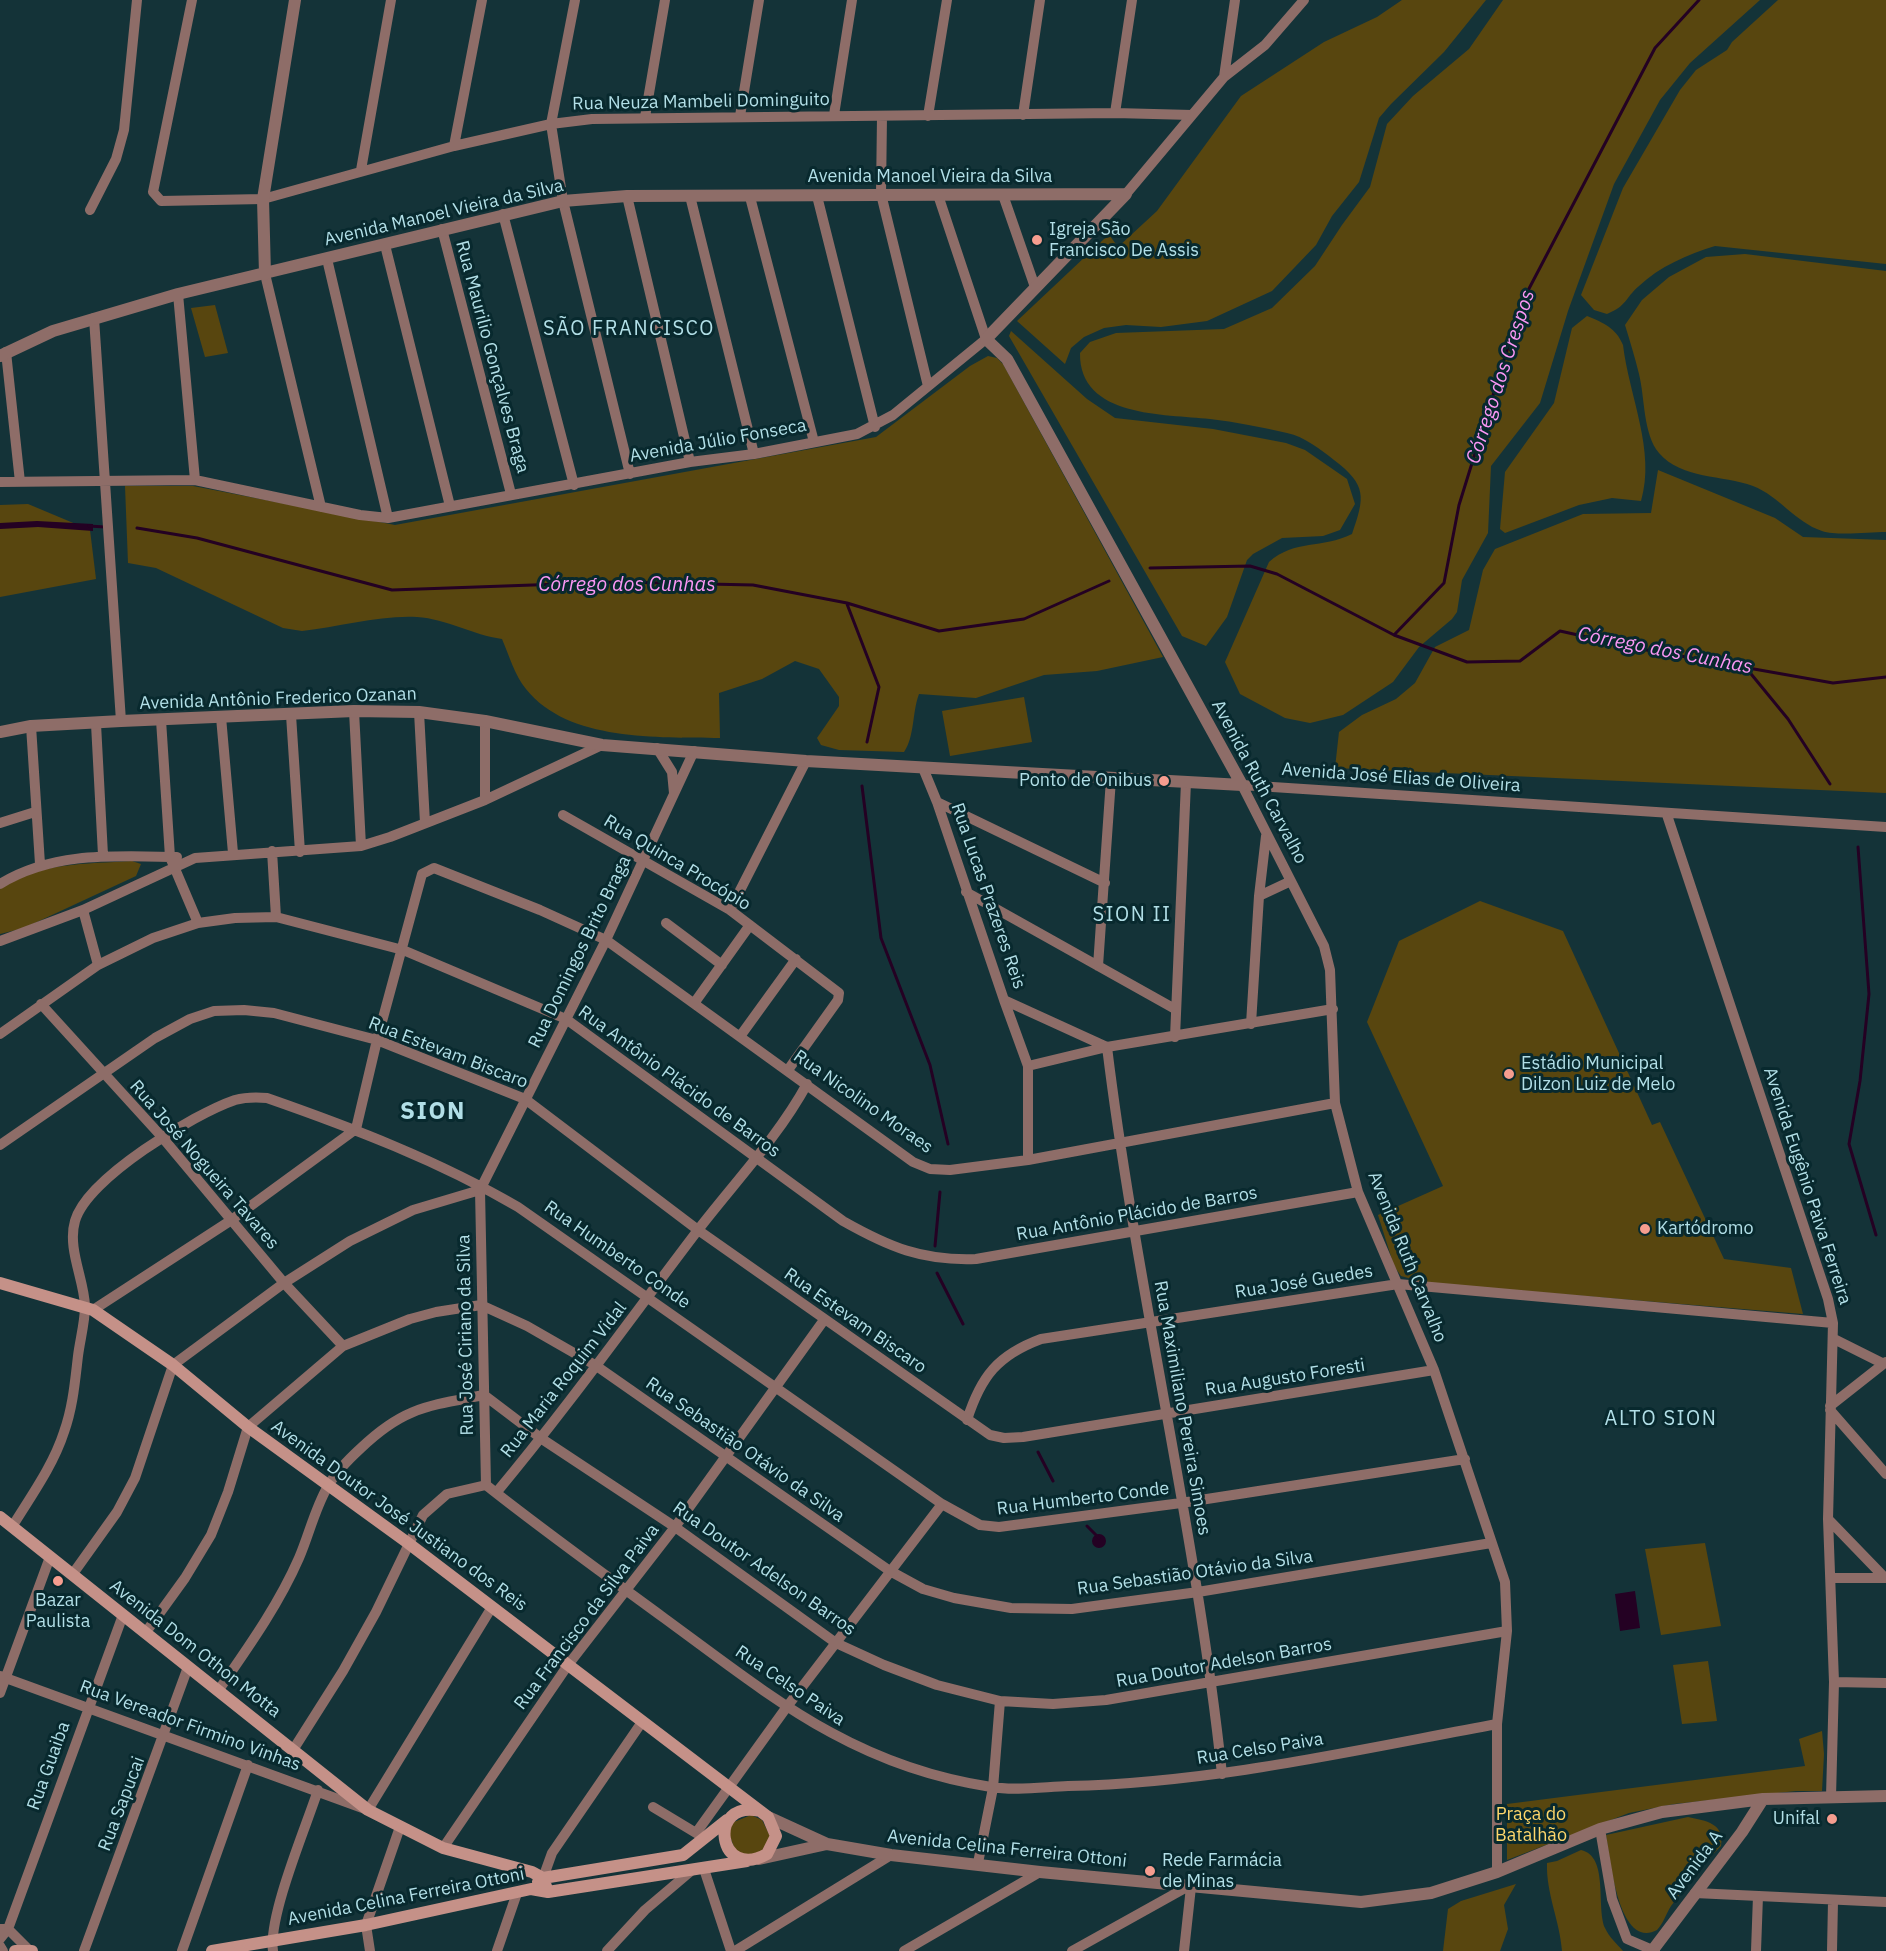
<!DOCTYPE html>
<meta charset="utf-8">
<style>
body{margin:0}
canvas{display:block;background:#143338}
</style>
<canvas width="1886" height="1951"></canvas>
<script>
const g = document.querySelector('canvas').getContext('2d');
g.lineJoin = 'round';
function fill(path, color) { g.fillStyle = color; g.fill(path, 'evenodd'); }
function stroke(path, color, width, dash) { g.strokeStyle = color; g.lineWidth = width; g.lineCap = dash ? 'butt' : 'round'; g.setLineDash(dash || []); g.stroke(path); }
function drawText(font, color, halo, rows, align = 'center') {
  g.font = font + ' "IBM Plex Sans",sans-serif'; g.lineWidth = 6; g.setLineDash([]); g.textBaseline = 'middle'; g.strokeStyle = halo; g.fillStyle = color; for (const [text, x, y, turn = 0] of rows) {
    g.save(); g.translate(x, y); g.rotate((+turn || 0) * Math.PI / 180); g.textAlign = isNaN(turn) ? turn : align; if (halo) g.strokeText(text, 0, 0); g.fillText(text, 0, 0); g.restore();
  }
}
const green = new Path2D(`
 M1402,0h84l-42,52 -53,52 -12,14 -20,64 -27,34 -16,29 -44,46 -65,30 -46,6 -35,-2 -22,3 -20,9 -13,11 -6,16 -48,-43 87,-82 6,-3 8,11 39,-36 84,-115 83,-54 53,-25z
 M1503,0h257l-70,63 -30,37 -46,84 -46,127 -28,92 -49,63 -3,67 -26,47 -5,32 -5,7 -33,28 -26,35 -50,33 -33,8 -25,-5 -45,-24 -15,-32 44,-100c26,-23 53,-13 83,-28 13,-37 15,-49 -18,-74 -14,-11 -29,-23 -47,-27 -25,-6 -52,-11 -77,-14 -45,-5 -131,-1 -130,-66l10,-11 26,-9 108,-4 48,-21 43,-42 27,-41 28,-38 17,-63 26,-28 56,-47z
 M1778,0h108v264l-171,-18c-27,8 -56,21 -76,40 -15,13 -11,19 -32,28l-13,-4 -13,-15 42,-107 57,-98 16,-20 31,-20 5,-8z
 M1745,254l141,17v261c-17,0 -49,4 -64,-1 -27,-9 -43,-35 -69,-45 -30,-11 -72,-7 -94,-33 -16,-19 -14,-55 -20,-79 -4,-16 -9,-33 -14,-49l17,-25 27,-23 37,-20z
 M215,305l13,48 -23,4 -14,-49z
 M1587,316c17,7 29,12 36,29 6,51 33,106 18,156l-29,-3 -33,7 -74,28 -5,-4 5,-57 49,-69 18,-75z
 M1011,331l76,68 28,19 98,11 73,14 19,7 42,29 8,25 -15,26 -17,6 -41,2 -29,16 -6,6 -20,57 -21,29 -24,-10 -173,-300z
 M988,356l9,2 6,6 160,293 -66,14 -53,4 -68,23 -57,-4c-7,18 -4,42 -15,58l-65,-2 -18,-5 -4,-7 22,-32v-9l-20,-28 -24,-8 -33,18 -43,14 1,45c-61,-1 -152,4 -194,-49 -11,-13 -17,-34 -24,-50 -29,-4 -55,-20 -85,-22 -37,-2 -78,10 -115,14l-19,-3 -127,-60 -28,-5 -3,-77h68l202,39 481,-88 94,-71z
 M1658,470l117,48 28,19 83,3v253l-551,-25 4,-36 23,-17 34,-16 19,-16 20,-36 34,-17 14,-60 12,-21 88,-35 68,-1z
 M28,504l62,26 6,49 -96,18v-92z
 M1024,697l8,45 -82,14 -8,-45z
 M132,861l9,3 -5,12 -112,52 -24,6v-45c40,-27 85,-25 132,-28z
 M1480,901l83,30 89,194 8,-3 64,137 67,9 12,46 -377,-31 -25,-7 -7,-10 -16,-51 65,-29 -76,-164 32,-81z
 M1705,1543l16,83 -60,9 -16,-86z
 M1708,1661l9,60 -35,3 -9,-59z
 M1822,1731l2,23 -2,37h-26l-122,13 -45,9 -122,47v-56l298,-38 -6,-27z
 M751,1815l11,5 8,16 -10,19h-23l-9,-24 6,-9z
 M1688,1817c18,4 37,6 33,29 -18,18 -35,40 -50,60 -5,8 -8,18 -14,24 -39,21 -47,-74 -51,-95z
 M1581,1850c28,6 15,57 24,78 4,9 12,16 18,23h-61c-2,-30 -16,-57 -15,-88l10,-2z
 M1516,1884l-12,21 4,24 -8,22h-57l5,-42 13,-8z`);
const water = new Path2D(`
 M37,521l56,3v7l-55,-4 -38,2v-6z
 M1092 1541a7 7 0 1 1 14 0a7 7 0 1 1-14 0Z
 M1635,1591l5,37 -20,3 -5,-37z`);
const stream = new Path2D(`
 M89,526l16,1
 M137,528l60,10 195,52 225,-8 136,3 94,18 92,28 85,-12 85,-38
 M1150,568l100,-2 27,8 117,61 73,27 53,-1 40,-30 81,18 192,34 53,-6
 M847,604l32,83 -12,55
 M1394,635l50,-52 15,-78 63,-203 133,-254 44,-48
 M1747,669l41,50 42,65
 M862,786l19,152 49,127 18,79
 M1858,847l11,147 -9,87 -11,63 27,91
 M935,1246l5,-54
 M937,1273l26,51
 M1038,1452l15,29
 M1087,1526l12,12`);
const minor = new Path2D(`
 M192,0l-39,192 8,9 102,-2 191,-53 97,-22 41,-5 523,-6 77,2
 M575,0l-24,124 12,77 67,273
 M1224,77l41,-32 39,-45
 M1115,113l17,-113
 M834,115l18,-115
 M1023,115l17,-115
 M740,116l19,-116
 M882,116l-1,78 47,192
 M928,116l19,-116
 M645,117l20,-117
 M454,146l28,-146
 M361,170l30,-170
 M1126,194l98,-117 11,-77
 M1003,195l32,92
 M627,196l63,266
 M690,196l64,258
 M817,196l58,231
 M750,197l64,245
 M90,210l26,-51 8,-29 13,-130
 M503,214l71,271
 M442,229l69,265
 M385,245l65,261
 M327,259l61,259
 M265,274l56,233
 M178,294l17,186
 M94,318l27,403
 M6,352l14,130
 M0,482l195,-2 165,35 28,3 302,-56 64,-8 103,-20 36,-19 93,-76 -48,-144
 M354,711l7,135
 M419,712l6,111
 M291,715l9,137
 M221,717l12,136
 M161,720l9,137 28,66
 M96,724l7,131
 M31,726l9,138
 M657,748l15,24 2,21
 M923,768l14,34 67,198 103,47c30,244 89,483 115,727
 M485,800v-79
 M937,802l168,81
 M563,815l167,95 109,83 -1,7 -50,70
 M1667,815l161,484 5,24 -5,196 6,163 -3,115
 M0,823l35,-11
 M272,851l4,66
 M0,884c54,-33 116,-28 177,-27
 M966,892l209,117
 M1259,896l32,-15
 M83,910l15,55
 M730,910l76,-149
 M666,923l56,42
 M0,941l83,-31 112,-52 166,-12 29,-9 95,-37 117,-55
 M1098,966l13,-187
 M1004,1000l24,66v94
 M695,1002l55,-77
 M41,1004l121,133 122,146 59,63
 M1251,1024l8,-128 7,-60
 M0,1034l98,-69 55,-27 45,-15 37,-5 41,-1 127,33 163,69 277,202c46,26 79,40 133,38l382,-67
 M741,1035l55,-76
 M1175,1037l11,-255
 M1028,1066l79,-19 226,-38
 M0,1145l155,-107 35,-19 24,-8 30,-1 30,3 103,27 148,59 173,131 292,205 14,3 19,-1 411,-67
 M93,1310l137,-89 126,-92 21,-89 45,-166 12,-6 106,42 66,30 307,222 17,7 20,1 78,-10 307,-57
 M1834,1339l48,24
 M1830,1406l56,-44
 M1830,1410l56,64
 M967,1420c14,-44 31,-65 74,-81l357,-55 435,39
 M486,1485l-6,-295 126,-250 88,-189
 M496,1493c71,-85 135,-175 202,-263 37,-48 80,-93 109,-146
 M1828,1519l57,59
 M12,1527c19,-31 41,-61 52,-95 9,-25 11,-51 14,-76 2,-16 7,-34 7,-50 -1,-27 -18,-58 -10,-85 12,-43 119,-107 160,-121 11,-3 21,-3 32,-2 86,30 172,63 251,109l424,297 38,21 19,2 182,-24 284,-44
 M72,1575l45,-63 18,-34 38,-113 111,-82 66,-42 63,-31 67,-20
 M1831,1578h55
 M146,1632l39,-54 26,-43 17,-43 20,-65 95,-81 67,-27 26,-7 45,-7 46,21 68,39 295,206 33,18 31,9 57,10 61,1 126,-17 293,-49
 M0,1676l368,134 124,-203
 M1834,1682l52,1
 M218,1691c29,-42 60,-85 81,-133 10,-23 16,-50 29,-72 8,-14 21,-27 33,-38 43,-41 67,-42 123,-53l58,44 133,88 161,116 48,22 53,20 63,16 53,3 53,-4 401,-69
 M0,1693l50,-136
 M293,1750l50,-79 33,-59 47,-97 24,-21 39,-9c58,46 118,89 178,133 108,79 189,148 327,169 24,4 52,0 77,-1 145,-3 288,-36 429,-62
 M653,1807l48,29
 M1600,1829l12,70 15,40 28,12
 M696,1833l90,-125 156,-204
 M443,1848l125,-183 107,-138 149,-207
 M978,1863l15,-75 7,-87
 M704,1869l27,82
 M1497,1872v-148l10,-93 -2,-49 -71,-212 -76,-178 -23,-89 -5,-133 -6,-24 -82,-161 644,42
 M543,1878l9,-25 90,-131
 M1695,1893l191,9
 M1,1929h7l20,20
 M0,1939l8,-10 115,-314
 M0,1946l3,5
 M84,1951l104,-284
 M182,1951l66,-186
 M273,1951c-5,-35 33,-124 45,-161
 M370,1951l-4,-26 34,-98
 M497,1951l20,-58
 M607,1951l38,-41 46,-39
 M735,1951l156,-96
 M904,1951l136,-79
 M1072,1951l115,-64
 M1184,1951l7,-64
 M1756,1951l2,-55
 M1832,1951l1,-50`);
const tertiary = new Path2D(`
 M1126,194l-140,145 21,20 235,426
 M265,274l-2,-75 32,-199
 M0,356l53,-25 125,-37 385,-93 64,-5 499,-2
 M0,732l31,-6 90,-5 233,-10 65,1 66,9 117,24 204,16 436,24
 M768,1817l59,27
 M759,1859l68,-15 64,11 149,17 321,30 70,-9 66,-21 103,-43 62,-17 101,-13 123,-3
 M1652,1951l90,-119 21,-33`);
const secondary = new Path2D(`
 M0,1283l93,27 80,55 75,62 160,116 360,274 8,19 -9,18c-49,28 -61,-55 -7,-43
 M0,1517l368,293 75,38 89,24 11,6 5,14
 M538,1882l5,-4 140,-23 44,-35
 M15,1951h17
 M212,1951l154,-26 165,-36 17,3 199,-31`);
const markers = [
 [1037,240,6,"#f59d8f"],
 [1164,781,6,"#f59d8f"],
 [1509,1074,6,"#f59d8f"],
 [1645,1229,6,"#f59d8f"],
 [58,1581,6,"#f59d8f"],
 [1832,1819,6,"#f59d8f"],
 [1150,1871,6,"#f59d8f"]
];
const streetNames = [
 ["Rua Neuza Mambeli Dominguito",701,102,-1],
 ["Avenida Manoel Vieira da Silva",930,177],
 ["Avenida Manoel Vieira da Silva",444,213,-13],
 ["Rua Maurilio Gonçalves Braga",492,357,75],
 ["Avenida Júlio Fonseca",718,441,-10],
 ["Avenida Antônio Frederico Ozanan",278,699,-2],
 ["Avenida José Elias de Oliveira",1401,778,4],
 ["Avenida Ruth Carvalho",1259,782,62],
 ["Rua Quinca Procópio",677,863,31],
 ["Rua Lucas Prazeres Reis",988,896,71],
 ["Rua Domingos Brito Braga",580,952,-64],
 ["Rua Estevam Biscaro",448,1053,21],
 ["Rua Antônio Plácido de Barros",679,1082,36],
 ["Rua Nicolino Moraes",863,1102,35],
 ["Rua José Nogueira Tavares",204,1165,49],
 ["Avenida Eugênio Paiva Ferreira",1807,1186,72],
 ["Rua Antônio Plácido de Barros",1137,1214,-10],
 ["Rua Humberto Conde",617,1255,35],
 ["Avenida Ruth Carvalho",1407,1257,68],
 ["Rua José Guedes",1304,1282,-9],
 ["Rua Estevam Biscaro",855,1321,35],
 ["Rua José Ciriano da Silva",466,1335,-91],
 ["Rua Augusto Foresti",1285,1378,-9],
 ["Rua Maria Roquim Vidal",564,1380,-52],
 ["Rua Maximiliano Pereira Simoes",1182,1408,80],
 ["Rua Sebastião Otávio da Silva",745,1450,35],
 ["Rua Humberto Conde",1083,1499,-7],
 ["Avenida Doutor José Justiano dos Reis",399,1516,36],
 ["Rua Doutor Adelson Barros",764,1569,35],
 ["Rua Sebastião Otávio da Silva",1195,1573,-8],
 ["Rua Francisco da Silva Paiva",587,1617,-53],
 ["Avenida Dom Othon Motta",195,1649,38],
 ["Rua Doutor Adelson Barros",1224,1663,-10],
 ["Rua Celso Paiva",790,1686,34],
 ["Rua Vereador Firmino Vinhas",190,1726,20],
 ["Rua Celso Paiva",1260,1749,-9],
 ["Rua Guaiba",49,1766,-70],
 ["Rua Sapucai",122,1804,-69],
 ["Avenida Celina Ferreira Ottoni",1007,1849,6],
 ["Avenida A",1695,1865,-53],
 ["Avenida Celina Ferreira Ottoni",406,1897,-11]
];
const poiNames = [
 ["Igreja São",1049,230],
 ["Francisco De Assis",1049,251],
 ["Ponto de Onibus",1152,781,"right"],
 ["Estádio Municipal",1521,1064],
 ["Dilzon Luiz de Melo",1521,1085],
 ["Kartódromo",1657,1229],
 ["Bazar",58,1601,"center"],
 ["Paulista",58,1622,"center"],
 ["Unifal",1820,1819,"right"],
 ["Rede Farmácia",1162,1861],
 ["de Minas",1162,1882]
];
const parkNames = [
 ["Praça do",1531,1815],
 ["Batalhão",1531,1836]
];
const neighbourhoodNames = [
 ["SÃO FRANCISCO",629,329],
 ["SION II",1132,915],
 ["ALTO SION",1661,1419]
];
const waterNames = [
 ["Córrego dos Crespos",1501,377,-72],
 ["Córrego dos Cunhas",627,585],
 ["Córrego dos Cunhas",1665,651,11]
];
const districtNames = [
 ["SION",433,1112]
];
fill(green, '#58460f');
fill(water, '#240123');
stroke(stream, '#240123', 3);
stroke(minor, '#8e6d68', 10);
stroke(tertiary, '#8e6d68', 12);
stroke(secondary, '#c59188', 12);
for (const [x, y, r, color] of markers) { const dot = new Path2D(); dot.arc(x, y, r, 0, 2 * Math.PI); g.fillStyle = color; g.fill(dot); stroke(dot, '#08292e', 2); }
drawText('18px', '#b2dfe7', '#08292e', streetNames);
drawText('18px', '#b2dfe7', '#08292e', poiNames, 'left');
drawText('18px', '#fdd66b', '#08292e', parkNames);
g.letterSpacing = '1.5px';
drawText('20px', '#b2dfe7', '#08292e', neighbourhoodNames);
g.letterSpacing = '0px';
drawText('italic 20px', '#fb97f5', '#08292e', waterNames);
g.letterSpacing = '1.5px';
drawText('bold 24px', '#b2dfe7', '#08292e', districtNames);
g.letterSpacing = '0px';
</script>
